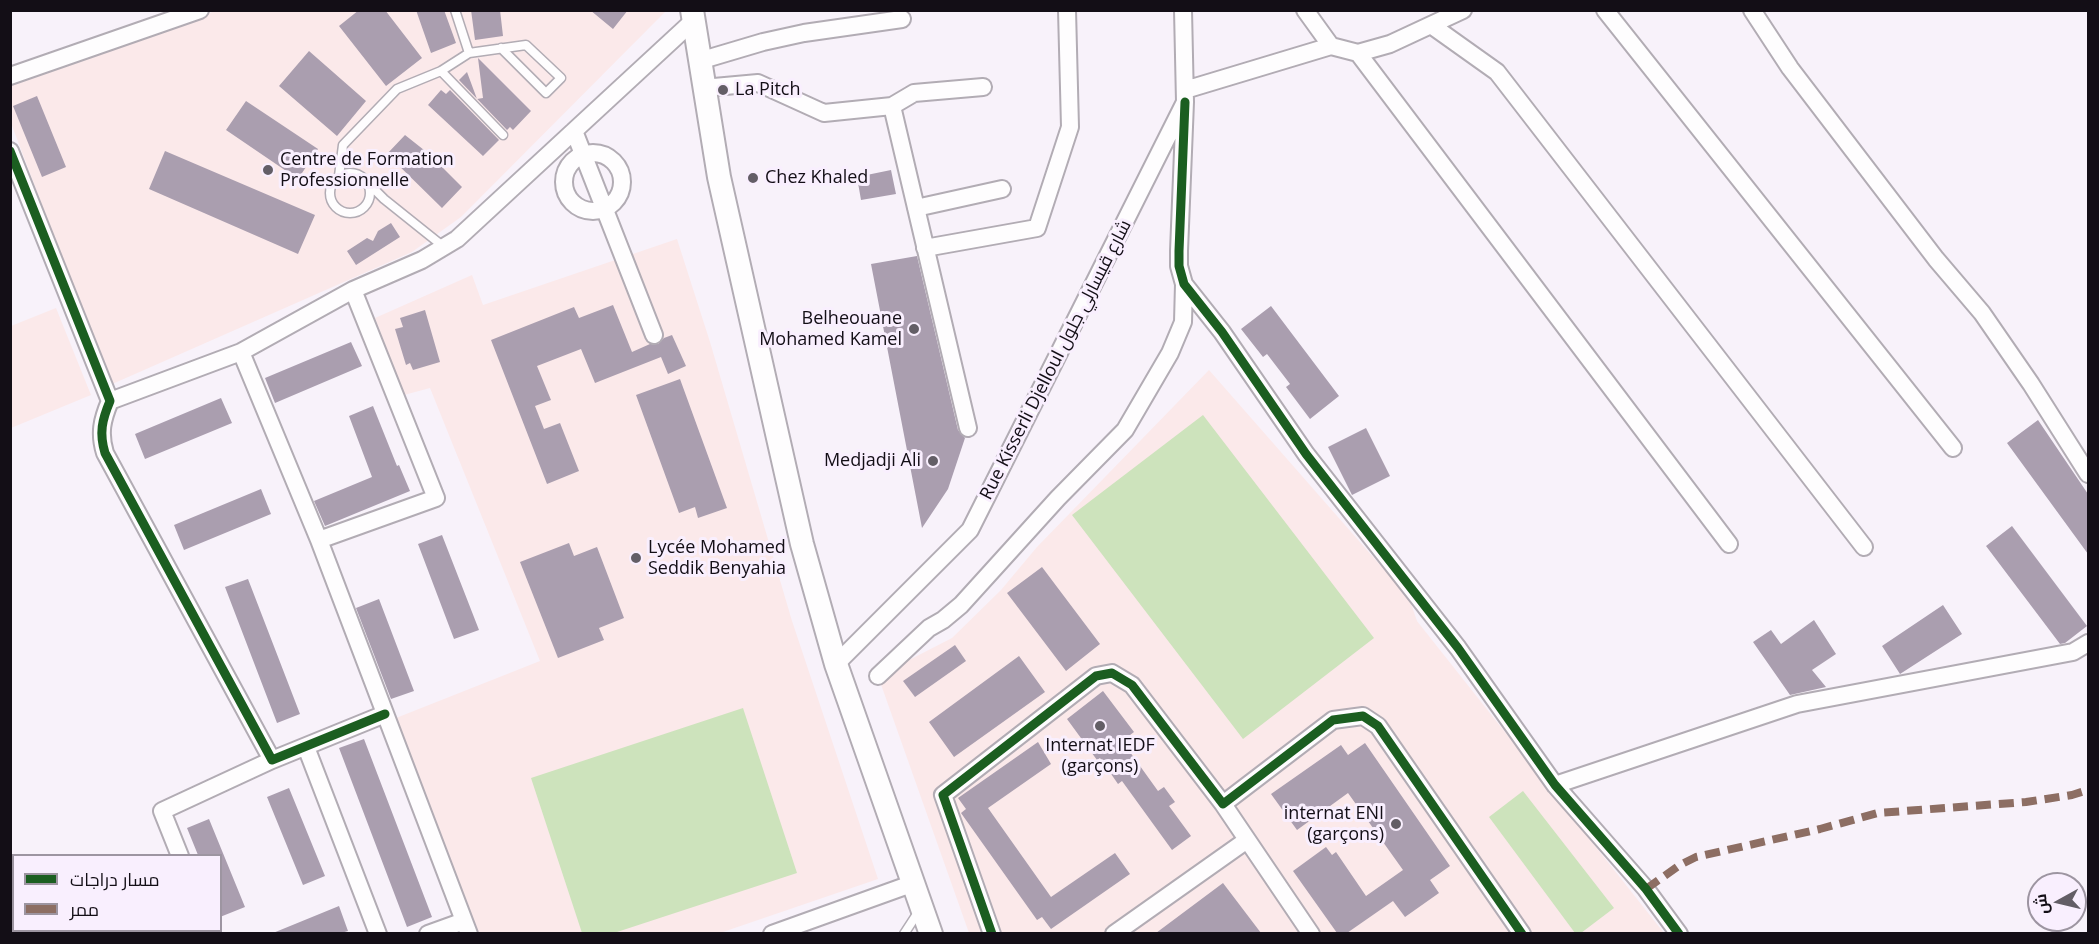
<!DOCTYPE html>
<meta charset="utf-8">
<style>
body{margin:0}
#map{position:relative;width:2099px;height:944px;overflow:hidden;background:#f8f2fa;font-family:"Open Sans",Cairo,sans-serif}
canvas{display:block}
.frame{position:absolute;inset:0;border:12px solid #130e16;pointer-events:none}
.legend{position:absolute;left:12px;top:854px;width:210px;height:78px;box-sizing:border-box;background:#f9effe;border:2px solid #9d95a1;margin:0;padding:8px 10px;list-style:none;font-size:18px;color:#130e16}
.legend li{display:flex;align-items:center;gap:12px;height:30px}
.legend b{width:30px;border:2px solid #9d95a1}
.north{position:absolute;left:2027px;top:872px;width:60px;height:60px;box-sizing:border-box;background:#f9effe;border:2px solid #9d95a1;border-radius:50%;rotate:262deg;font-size:16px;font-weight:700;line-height:24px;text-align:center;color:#130e16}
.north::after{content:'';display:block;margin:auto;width:21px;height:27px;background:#635e66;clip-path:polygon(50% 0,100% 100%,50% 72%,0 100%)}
</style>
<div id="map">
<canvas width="2099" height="944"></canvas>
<div class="frame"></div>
<ul class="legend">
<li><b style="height:8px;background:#1b5e20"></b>مسار دراجات</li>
<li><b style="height:8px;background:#8d6e63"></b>ممر</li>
</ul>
<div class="north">ش</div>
</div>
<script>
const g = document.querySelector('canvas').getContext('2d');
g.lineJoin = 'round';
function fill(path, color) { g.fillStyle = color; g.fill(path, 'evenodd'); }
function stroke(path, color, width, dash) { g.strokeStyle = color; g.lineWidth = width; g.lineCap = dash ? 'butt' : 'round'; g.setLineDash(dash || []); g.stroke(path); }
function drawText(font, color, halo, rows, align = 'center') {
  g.font = font + ' "Open Sans",Cairo,sans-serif'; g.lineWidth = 6; g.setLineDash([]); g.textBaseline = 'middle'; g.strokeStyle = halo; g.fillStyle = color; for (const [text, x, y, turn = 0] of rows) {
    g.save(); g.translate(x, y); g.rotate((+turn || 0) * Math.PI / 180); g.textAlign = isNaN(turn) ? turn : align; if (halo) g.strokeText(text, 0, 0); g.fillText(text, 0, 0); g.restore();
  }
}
const education = new Path2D(`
 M215,11h451l-205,206 -49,35 -302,133 -99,-262v-39z
 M677,239l33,103 82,279 86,258 -158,54h-243l-86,-213 149,-59 -110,-273 -26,7 -29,-77 97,-43 11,30z
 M56,308l35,87 -80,33v-102z
 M1209,370l200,228 8,23 247,312h-695l-91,-257 74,-38 49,-48 36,-43z`);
const green = new Path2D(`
 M1203,415l171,223 -131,101 -171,-224z
 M743,708l54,165 -183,60h-32l-51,-155z
 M1523,791l91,117 -33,25h-6l-86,-116z`);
const building = new Path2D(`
 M359,10h26l37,48 -36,28 -47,-60z
 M416,10h28l12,33 -25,10z
 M471,10h29l3,26 -28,4z
 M590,10h38l-15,19z
 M309,51l57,50 -29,35 -58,-50z
 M478,58l53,53 -18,19 -3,-3 -3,3 -48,-50 8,-8 10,27 6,-1z
 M441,90l5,4 4,-4 49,50 -16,16 -55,-51z
 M37,96l29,71 -24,10 -29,-71z
 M246,101l72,48 -20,30 -72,-49z
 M405,135l24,19 33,33 -20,21 -55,-54z
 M165,151l150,64 -17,39 -149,-65z
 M891,170l5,24 -35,6 -4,-23z
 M391,223l9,14 -44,28 -9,-14 20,-13 6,3 5,-10z
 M917,256l41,174 7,8 -17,51 -26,39 -51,-264z
 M613,305l19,47 18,-8h8l6,-6 8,-3 14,31 -18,8 -7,-17 -66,26 -14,-34 -44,17 14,34 -16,6 9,23 16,-6 19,48 -32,13 -56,-144 83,-33 5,11z
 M1271,306l68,90 -29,23 -24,-32 4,-3 -23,-30 -4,3 -22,-28z
 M425,310l15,52 -27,8 -3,-7 -4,2 -11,-36 8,-2 -3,-9z
 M351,342l11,24 -87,37 -10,-25z
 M680,379l47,129 -29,10 -3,-11 -16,6 -43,-118z
 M221,398l11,25 -87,36 -10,-25z
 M373,406l24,60 2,-1 11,26 -85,35 -11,-25 58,-24 -23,-61z
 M2038,420l50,74v60l-81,-111z
 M1366,428l24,48 -38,19 -24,-48z
 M261,489l10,25 -87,36 -10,-25z
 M2012,526l75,100 -22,17 -5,1 -74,-98z
 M442,535l37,95 -25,9 -36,-95z
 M569,543l5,13 23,-9 27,71 -25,10 5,12 -46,18 -38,-96z
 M1042,567l58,77 -34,27 -59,-78z
 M248,579l52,135 -23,9 -52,-136z
 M379,599l35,92 -23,8 -35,-91z
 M1943,605l19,29 -62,40 -18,-28z
 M1814,620l22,34 -24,16 14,17 -36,8 -37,-53 18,-12 10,14z
 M955,645l11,16 -51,36 -12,-16z
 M1019,656l26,36 -91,65 -25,-35z
 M1103,691l31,41 -12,9 36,50 6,-4 11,15 -6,4 22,30 -19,14 -50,-69 -4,3 -18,-26 -3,2 -30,-41z
 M364,739l68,178 -25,10 -68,-179z
 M1038,742l13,22 -63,44 63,89 64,-44 15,21 -79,55 -9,-12 -5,3 -76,-107 5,-4 -8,-11z
 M1365,743l85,123 -20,14 9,13 -34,24 -12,-16 -46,32h-10l-44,-62 33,-24 6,8 4,-3 30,44 37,-26 -55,-77 -51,37 -26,-36 70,-49 7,10z
 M289,788l36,88 -22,9 -36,-88z
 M209,819l36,88 -25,10v-62h-22l-11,-27z
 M1223,883l38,50h-105z
 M339,906l9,25 -7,2h-68z`);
const service = new Path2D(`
 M455,10l14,43
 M441,71l62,64
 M330 193a20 20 0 1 1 40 0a20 20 0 1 1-40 0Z
 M339,176l4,-31 54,-56 44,-18 28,-18 57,-8 35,33 -15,15 -45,-45
 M368,183l16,16 60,48
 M904,934l15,-23`);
const minor = new Path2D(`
 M1305,10l26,36 27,7 32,-9 73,-34
 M1605,10l348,438
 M1752,10l38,58 146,191 46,54 49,71 57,90
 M1431,25l66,47 367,475
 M1358,53l371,491
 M699,61l64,-19 41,-9 98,-14
 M10,76l190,-66
 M703,88l55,-5 66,30 68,-7 22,-13 69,-6
 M1185,90l146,-44
 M1185,102l-6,149v15l5,18 38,48 84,122 152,194 97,137 91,104 33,45
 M892,106l76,322
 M574,131l80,204
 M10,151l100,250c-8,19 -11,32 -5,52l167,307 113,-46
 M564 182a29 29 0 1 1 58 0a29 29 0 1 1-58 0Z
 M916,208l86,-19
 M925,248l112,-20 33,-101 -3,-117
 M241,352l78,188 150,394
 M110,401l131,-49 112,-62 69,-30 35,-21 236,-218
 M319,540l117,-42 -83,-208
 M836,664l134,-134 215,-428 -2,-92
 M878,676l51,-48 14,-8 18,-15 97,-107 67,-68 45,-77 13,-31 1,-38
 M306,747l72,187
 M1555,785l242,-81 276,-52 15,-9
 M1223,804l88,130
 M180,856l-18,-45 110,-51
 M210,930l1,4
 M428,934l36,-13
 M772,934l142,-51
 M992,934l-49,-139 153,-119 16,-3 20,12 91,119 110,-84 30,-4 15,10 144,208
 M1114,934l133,-94`);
const secondary = new Path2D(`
 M692,10l27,167 83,367 34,120 95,270`);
const quiet = new Path2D(`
 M1646,889l34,-24 16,-8 124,-28 58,-16 148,-11 46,-7 16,-5`);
const cycleway = new Path2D(`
 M1185,102l-6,149v15l5,18 38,48 84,122 152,194 97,137 91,104 33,45
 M10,151l100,250c-8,19 -11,32 -5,52l167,307 113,-46
 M992,934l-49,-139 153,-119 16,-3 20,12 91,119 110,-84 30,-4 15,10 144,208`);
const markers = [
 [723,90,6,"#635e66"],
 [268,170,6,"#635e66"],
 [753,178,6,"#635e66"],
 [914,329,6,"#635e66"],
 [933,461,6,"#635e66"],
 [636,558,6,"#635e66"],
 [1100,726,6,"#635e66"],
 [1396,824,6,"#635e66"]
];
const poiNames = [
 ["La Pitch",735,90],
 ["Centre de Formation",280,160],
 ["Professionnelle",280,181],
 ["Chez Khaled",765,178],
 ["Belheouane",902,319,"right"],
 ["Mohamed Kamel",902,340,"right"],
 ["Medjadji Ali",921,461,"right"],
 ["Lycée Mohamed",648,548],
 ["Seddik Benyahia",648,569],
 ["Internat IEDF",1100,746,"center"],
 ["(garçons)",1100,767,"center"],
 ["internat ENI",1384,814,"right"],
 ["(garçons)",1384,835,"right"]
];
const streetNames = [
 ["Rue Kisserli Djelloul شارع قيسارلي جلول",1056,360,-63]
];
fill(education, '#fbe9ea');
fill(green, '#cde3bc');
fill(building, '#aa9eaf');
stroke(service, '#b2acb4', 11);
stroke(minor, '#b2acb4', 20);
stroke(secondary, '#b2acb4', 26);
stroke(service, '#fefdfe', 8);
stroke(minor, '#fefdfe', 16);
stroke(secondary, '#fefdfe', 22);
stroke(quiet, '#8d6e63', 8, [15, 8]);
stroke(cycleway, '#1b5e20', 9);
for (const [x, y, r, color] of markers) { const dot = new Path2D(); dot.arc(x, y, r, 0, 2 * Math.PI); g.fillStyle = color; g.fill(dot); stroke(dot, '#f9effe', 2); }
drawText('18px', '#130e16', '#f9effe', poiNames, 'left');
drawText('18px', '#130e16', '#f9effe', streetNames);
</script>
